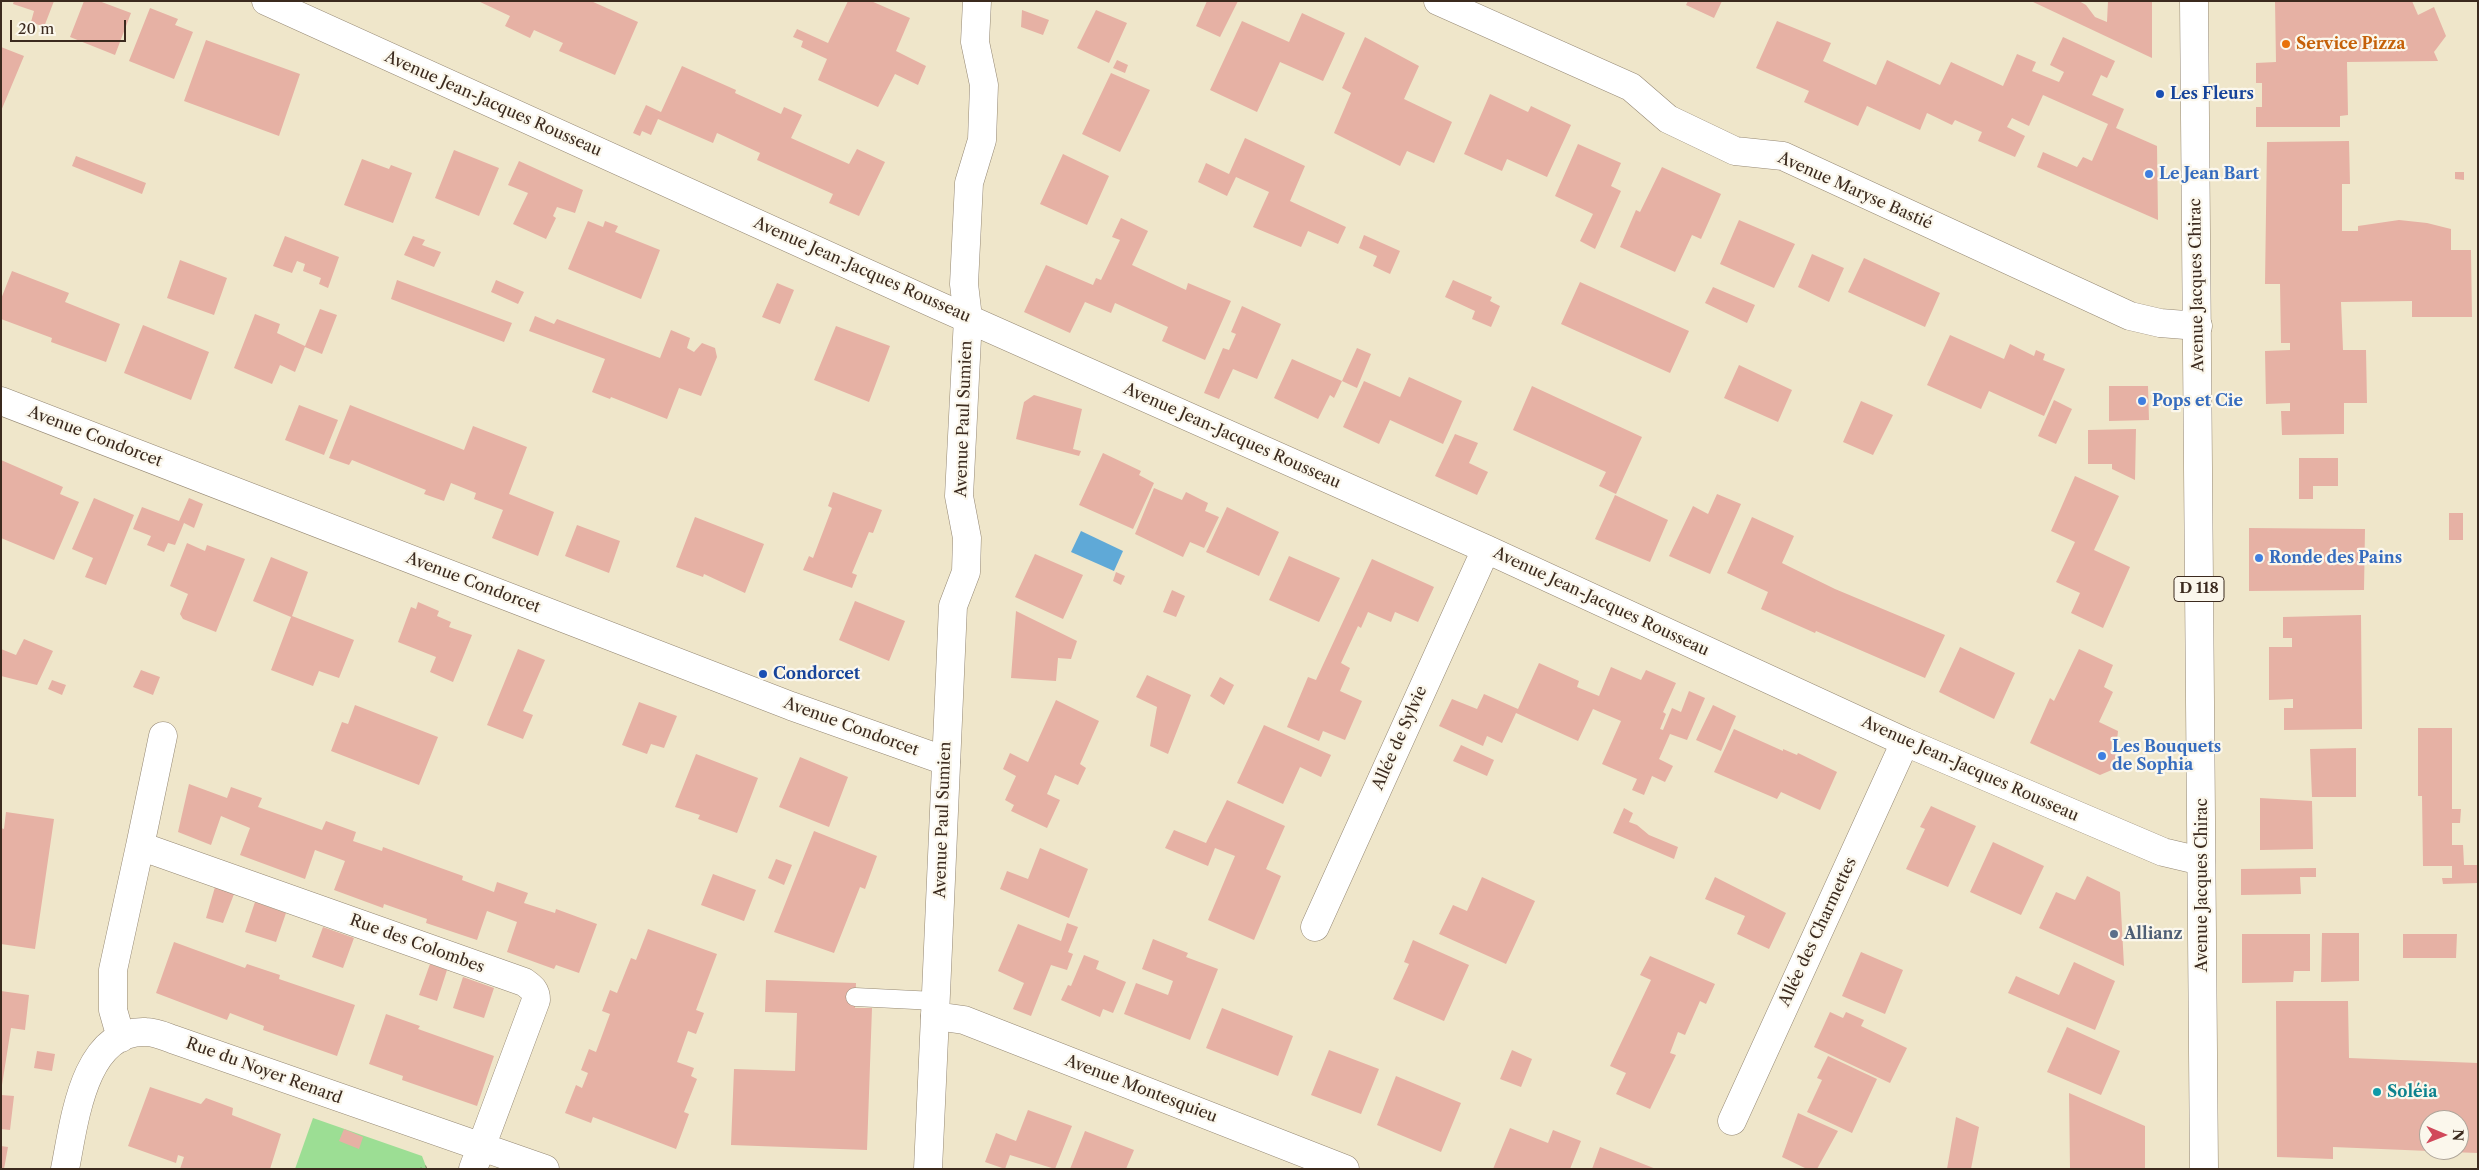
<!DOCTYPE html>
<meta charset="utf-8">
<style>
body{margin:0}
#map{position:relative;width:2479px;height:1170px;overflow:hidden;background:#efe6ca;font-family:"Libre Caslon Text",serif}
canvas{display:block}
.frame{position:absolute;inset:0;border:2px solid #3b2a1e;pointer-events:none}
.north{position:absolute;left:2419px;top:1110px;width:50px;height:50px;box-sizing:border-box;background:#fbf7ec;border:1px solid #aea59a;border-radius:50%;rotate:91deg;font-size:14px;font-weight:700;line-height:20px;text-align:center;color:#3b2a1e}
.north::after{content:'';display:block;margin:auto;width:18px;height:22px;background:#d1495b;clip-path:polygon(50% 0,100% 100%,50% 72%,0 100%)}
.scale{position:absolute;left:10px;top:20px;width:116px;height:22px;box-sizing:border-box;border:2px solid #3b2a1e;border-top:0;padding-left:6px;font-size:15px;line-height:18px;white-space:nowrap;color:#3b2a1e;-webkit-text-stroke:4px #fbf7ec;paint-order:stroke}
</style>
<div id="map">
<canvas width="2479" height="1170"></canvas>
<div class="frame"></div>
<div class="north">N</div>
<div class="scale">20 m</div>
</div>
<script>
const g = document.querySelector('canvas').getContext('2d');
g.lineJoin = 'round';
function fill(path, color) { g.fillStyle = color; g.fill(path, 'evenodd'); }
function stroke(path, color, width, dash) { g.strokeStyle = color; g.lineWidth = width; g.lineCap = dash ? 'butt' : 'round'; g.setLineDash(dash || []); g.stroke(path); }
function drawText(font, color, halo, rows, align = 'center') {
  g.font = font + ' "Libre Caslon Text",serif'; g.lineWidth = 4.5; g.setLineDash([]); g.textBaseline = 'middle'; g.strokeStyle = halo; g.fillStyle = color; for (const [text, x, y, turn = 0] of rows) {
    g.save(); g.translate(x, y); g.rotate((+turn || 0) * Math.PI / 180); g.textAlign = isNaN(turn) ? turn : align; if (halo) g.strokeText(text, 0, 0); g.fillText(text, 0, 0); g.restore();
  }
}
const green = new Path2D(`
 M313,1118l109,38 5,13h-132z`);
const water = new Path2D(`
 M1081,531l42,20 -9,20 -43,-19z`);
const building = new Path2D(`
 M14,1h40l-10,26 -13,-5 3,-11 -21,-7z
 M84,1h15l32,12 -16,42 -45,-18z
 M478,1h113l47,21 -23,53 -56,-24 4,-8 -29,-13 -4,8 -25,-12 5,-10z
 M848,1h23l39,17 -14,33 30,15 -8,19 -23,-11 -17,33 -60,-27 9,-21 -26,-12 2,-6 -10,-4 4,-8 31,14z
 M1207,1h31l-18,36 -24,-11z
 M1688,1h34l-8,17 -28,-13z
 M2031,1h48l7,4 9,12 12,5 1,-21h44v57z
 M2275,1h137l6,14 16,-8 12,29 -12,16 4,9 -91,1 1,53 -8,1v11h-84v-20h6v-24h-6v-20l20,-1z
 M150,8l28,11 -3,6 18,7 -19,47 -45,-18z
 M1022,10l27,10 -6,15 -22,-8z
 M1096,10l31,13 -18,40 -32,-15z
 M1302,13l43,20 -22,48 -43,-19 -23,50 -47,-22 32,-69 47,21z
 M1777,21l54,22 -8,18 53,24 11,-25 53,25 11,-23 52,24 14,-32 19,8 -4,9 27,11 5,-10 -14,-7 13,-28 52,24 -8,17 -6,-3 -9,20 32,14 -8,19 41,18 1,74 -121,-53 6,-15 34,15 6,-10 9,4 16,-37 -65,-29 -14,31 -17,-8 -5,9 18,9 -10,21 -37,-16 4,-9 -27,-12 -3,5 -25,-12 -7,17 -53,-24 -9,20 -54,-24 5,-11 -53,-23z
 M1365,37l54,29 -15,33 48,23 -18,41 -27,-12 -7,15 -66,-33 17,-40 -9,-5z
 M206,40l94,34 -21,62 -95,-35z
 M1,47l23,9 -23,55z
 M1117,60l11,5 -3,8 -12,-5z
 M682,66l54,24 -1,3 46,21 3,-7 18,8 -11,23 58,26 8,-15 28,13 -26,54 -30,-13 4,-9 -76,-34 3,-7 -43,-20 -4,10 -55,-24 -7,16 -9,-4 -2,5 -7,-3 13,-28 15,7z
 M1111,73l39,17 -30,62 -38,-18z
 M1490,94l38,18 3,-6 40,19 -24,52 -40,-18 -5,12 -38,-17z
 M1245,138l60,28 -15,35 56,26 -8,17 -30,-13 -7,16 -48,-20 16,-35 -33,-15 -9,19 -29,-14 8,-19 23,11z
 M2349,141l1,43h-8v47h16v-5l41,-6 28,3 24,6v21h20l1,67h-60v-16l-71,1 2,48h23l1,53h-23v31l-62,1 -1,-24h9v-8l-24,1 -1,-53 25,-1v-7h-9l-1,-59h-15l2,-142z
 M1578,144l43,19 -10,23 10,5 -26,58 -15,-8 13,-27 -38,-18z
 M454,150l45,18 -20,48 -44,-18z
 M1063,154l46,22 -22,49 -47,-21z
 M76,156l70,27 -4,11 -70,-28z
 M362,159l27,10 2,-4 21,8 -19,50 -49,-18z
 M519,161l64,29 -8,23 -18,-6 -4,9 3,2 -10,21 -33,-15 15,-31 -20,-8z
 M1662,167l59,27 -20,45 -9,-4 -17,37 -55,-25 16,-37 4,2z
 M2455,172h9v8l-9,-1z
 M1121,218l27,13 -16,34 54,25 2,-7 43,18 -26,59 -43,-19 6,-14 -53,-24 -4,10 -26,-11 -15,31 -46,-21 22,-47 47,20 3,-7 5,2 19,-40 -8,-3z
 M1739,220l56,24 -21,44 -54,-24z
 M588,221l15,6 2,-6 13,5 -3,6 45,18 -19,49 -73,-30z
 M1364,235l36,16 -10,23 -17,-8 4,-10 -18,-8z
 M285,236l54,21 -11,31 -9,-4 2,-6 -18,-7 2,-7 -8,-3 -5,12 -19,-7z
 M413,236l12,4 -3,5 19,7 -7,15 -30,-12z
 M1812,254l32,14 -15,34 -31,-15z
 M1864,258l76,35 -15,34 -77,-35z
 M180,260l47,18 -13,37 -47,-17z
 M12,271l57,22 -4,9 55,22 -14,38 -55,-20 1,-4 -51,-19v-20z
 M397,280l115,43 -8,19 -113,-43z
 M496,280l28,12 -6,12 -27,-12z
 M1453,280l39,17 -2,4 10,5 -9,21 -19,-8 3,-8 -30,-14z
 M1580,282l109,49 -19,42 -109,-49z
 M777,283l17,7 -14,34 -18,-7z
 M1713,287l42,18 -8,18 -42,-20z
 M1242,306l39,18 -24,55 -24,-10 -14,30 -15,-6 19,-45 6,2 7,-16 -5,-2z
 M320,309l17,6 -15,39 -17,-7 -10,25 -15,-7 -8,19 -38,-16 21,-54 25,10 -3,9 28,13z
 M535,316l19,8 3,-5 103,39 11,-28 19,8 -3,10 7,4 8,-9 13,5 2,9 -16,39 -22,-8 -12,31 -56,-22 -1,2 -18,-7 13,-33 -76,-28z
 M143,325l66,27 -18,48 -67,-27z
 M836,326l54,20 -21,56 -55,-22z
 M1950,335l54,24 6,-15 24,12 2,-6 9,4 -2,6 22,9 -21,47 -55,-25 -8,18 -54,-24z
 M1357,348l14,6 -14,34 -15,-7z
 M1292,359l50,22 -8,17 -4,-3 -12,24 -44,-21z
 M1739,365l53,25 -14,32 -54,-24z
 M1409,377l53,24 -19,43 -53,-24 -11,24 -36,-17 21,-46 36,16z
 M1532,386l110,51 -26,57 -17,-8 7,-14 -93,-42z
 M2109,386h39l1,34 -40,1z
 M1034,395l48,14 -9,40 8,2 -2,5 -63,-17 8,-37z
 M2054,400l18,9 -16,35 -18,-8z
 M1861,401l32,14 -20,40 -30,-13z
 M299,405l39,15 -14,35 -39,-15z
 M350,405l114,45 9,-24 54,21 -18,47 45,18 -16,44 -46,-18 11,-28 -29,-11 2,-6 -25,-10 -7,18 -20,-7 2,-4 -74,-30 -3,5 -20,-7z
 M2136,429l-1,51 -23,-11v-5h-24v-34z
 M1455,434l23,9 -9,20 19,9 -11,23 -42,-19z
 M1103,453l38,18 -2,4 15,8 -21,46 -54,-24z
 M2299,458h39v28h-25v13h-14z
 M1,460l62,27 -3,7 19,8 -25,58 -53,-22z
 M2075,476l44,20 -25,54 36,17 -27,61 -32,-15 9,-20 -24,-11 19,-40 -24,-11z
 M1154,488l28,12 4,-8 22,11 -3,8 14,6 -15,31 -14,-6 -7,15 -48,-23z
 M833,492l49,18 -9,23 -4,-1 -17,41 5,2 -5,13 -49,-18 6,-14 4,2 19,-50 -4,-2z
 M1717,494l24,10 -31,70 -41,-18 24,-50 15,8z
 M1615,495l53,25 -18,42 -55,-23z
 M94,498l40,17 -28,70 -21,-8 8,-19 -21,-9z
 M189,498l14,6 -9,24 -10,-5 -9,22 -7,-2 -4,9 -17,-7 4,-9 -18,-7 9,-22 37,14z
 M1227,507l52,25 -20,44 -53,-24z
 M2449,513h14v27h-14z
 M695,517l69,27 -19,49 -41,-19 -1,3 -27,-10z
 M1752,517l42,19 -12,27 53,26 110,46 -20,43 -109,-47 -1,2 -54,-24 7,-17 -41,-19z
 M577,525l43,16 -11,32 -44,-17z
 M2249,528l116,1 -1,61 -115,1z
 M187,543l18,8 2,-6 38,14 -29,73 -33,-13 -3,-5 8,-20 -18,-8z
 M1035,554l48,21 -20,44 -48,-22z
 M1289,556l51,22 -21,44 -50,-22z
 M271,557l37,15 -16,44 62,24 -15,38 -20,-7 -6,15 -42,-16 20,-53 -38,-16z
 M1372,559l62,28 -16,35 -23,-10 -4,10 -23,-10 -7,16 -3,-2 -17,37 9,5 -10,23 22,10 -17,39 -22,-9 -4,10 -32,-14 21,-50 8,3z
 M1116,572l9,4 -4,9 -8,-4z
 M1172,590l13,6 -9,21 -13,-5z
 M855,601l50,20 -16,40 -50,-21z
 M418,602l21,9 -2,5 14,6 -2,5 23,8 -19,47 -23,-10 6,-15 -38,-15 13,-35 5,2z
 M1016,611l61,30 -6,18 -13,-1 -2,23 -45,-3z
 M2361,615l1,114 -78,1v-22h9v-9l-24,1v-53h23v-9h-9v-21z
 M24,639l29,12 -16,34 -36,-9v-27l15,6z
 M1960,647l55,26 -21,46 -55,-27z
 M518,649l27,11 -22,51 10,4 -10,24 -36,-14z
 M2079,649l34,16 -9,22 9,5 -14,30 19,9 -4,38 -14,6 -70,-32 20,-45 4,3z
 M1539,663l40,18 -2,6 22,9 12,-29 30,13 5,-10 30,13 -13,29 3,2 -6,15 3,1 9,-22 9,4 8,-21 16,7 -18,42 -17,-6 -11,25 14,7 -8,16 -13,-6 -8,19 -12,-5 5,-11 -35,-15 19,-43 -28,-12 -15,32 -62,-28 -14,30 -15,-7 -4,10 -44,-20 13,-27 25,10 7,-15 34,15z
 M141,670l19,7 -7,18 -20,-8z
 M1147,675l44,20 -23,59 -18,-8 7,-39 -21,-10z
 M1220,677l14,8 -10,20 -14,-9z
 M52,680l14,5 -4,10 -14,-6z
 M1056,700l43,21 -19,43 6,4 -8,17 -23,-10 -8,19 13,6 -13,28 -36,-17 3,-6 -9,-5 11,-24 -13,-7 7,-16 18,9z
 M639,702l38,14 -13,32 -13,-4 -4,10 -25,-9z
 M355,705l83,32 -19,48 -88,-34 11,-29 6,2z
 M1713,705l23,11 -15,35 -25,-11z
 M1264,725l67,30 -10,22 -21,-10 -17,37 -46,-21z
 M2418,728h34v81h9l-1,14h-8v22h11l1,20h14v18l-35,1 -1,-6h10v-12h-29l-1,-70h-4z
 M1734,729l49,22v-2l14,6 1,-2 39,19 -17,38 -39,-18 -4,7 -63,-27z
 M1461,745l33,15 -7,16 -34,-15z
 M2356,748v49h-44l-2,-48z
 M696,754l62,24 -21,55 -39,-14 2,-4 -25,-8z
 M800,757l48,20 -19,50 -50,-20z
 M189,784l38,14 4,-11 31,11 -4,9 31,11 33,12 4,-9 30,11 -3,9 29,10 1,-4 41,15 39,14 -1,4 32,12 3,-10 31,11 -4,10 31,10 1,-4 41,15 -18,49 -23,-8 -2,4 -47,-17 10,-30 -30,-11 -10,29 -51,-17 1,-4 -43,-15 -1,4 -49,-18 11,-29 -30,-11 -10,29 -65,-24 10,-27 -29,-12 -10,29 -33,-13z
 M2260,798l52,3 1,48 -53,1z
 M1227,800l58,26 -19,43 15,7 -27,64 -46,-20 27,-64 -20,-8 -7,18 -43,-18 9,-18 32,13z
 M1931,806l45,20 -28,61 -42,-18 19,-40 -5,-2z
 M1624,808l9,5 -4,9 8,3 12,10 29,12 -4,12 -61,-26z
 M6,812l48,7 -19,130 -34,-5v-116l3,1z
 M814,831l63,25 -12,33 -5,-2 -26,66 -60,-21z
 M1993,842l51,24 -23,49 -51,-23z
 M1040,848l48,21 -19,49 -69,-29 7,-18 21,8z
 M776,859l16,6 -8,20 -16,-7z
 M2316,868v9h-16l1,17 -60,1v-26z
 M713,874l43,16 -12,31 -43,-16z
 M2087,876l33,16 4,74 -85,-38 17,-36 19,8z
 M1482,877l53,24 -29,63 -67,-30 14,-29 14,6z
 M1715,877l71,36 -17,36 -32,-15 8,-18 -40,-17z
 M215,887l19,7 -11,29 -17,-5z
 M255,902l31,11 -10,29 -31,-10z
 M1067,923l11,4 -10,25 5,2 -6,16 -16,-5 -20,51 -18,-7 11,-26 -26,-12 20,-47 43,17z
 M323,927l31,11 -11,30 -31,-11z
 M648,929l69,25 -21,56 8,3 -8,21 -8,-3 -11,31 17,6 -3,8 6,3 -13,33 5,2 -13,35 -83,-32 -2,6 -26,-10 11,-28 6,3 6,-15 -7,-3 8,-21 7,3 14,-38 -8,-3 8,-21 7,3 14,-35 5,2z
 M2322,933h37v48l-38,1z
 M2242,934h68v37h-16l-1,11 -51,1z
 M2403,934h54l-1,24h-53z
 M1153,939l35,14 -2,4 32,12 -28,71 -66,-26 12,-31 32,12 5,-14 -31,-12z
 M1413,940l56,25 -25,56 -51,-22 16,-35 -5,-2z
 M174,942l71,26 2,-4 33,11 -1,4 76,26 -18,51 -74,-26 1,-4 -34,-13 -3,7 -71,-27z
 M1861,952l42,18 -18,44 -43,-18z
 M1084,955l15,6 -3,8 30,13 -13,31 -10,-4 -3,8 -39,-17 7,-15 3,1z
 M1650,956l65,28 -9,20 -6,-3 -15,34 -7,-3 -8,21 6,2 -26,54 -34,-15 10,-21 -16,-7 41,-86 -11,-5z
 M2074,962l41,19 -20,49 -87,-37 8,-17 43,19z
 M430,964l17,6 -10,31 -18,-6z
 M463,977l31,11 -10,30 -31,-10z
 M766,980l90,3 -1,25h17l-5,142 -136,-5 3,-76 61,2 2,-58 -32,-1z
 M1,991l28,4 -4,35 -14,-2 -9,57z
 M2276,1001h72l1,57 129,5v90l-28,-1 9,-2v-30h-30v31l-96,-4v12l-56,-2z
 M1222,1008l71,28 -15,40 -72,-28z
 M1830,1012l13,6 3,-6 18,8 -3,6 46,22 -17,35 -76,-36z
 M386,1014l34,12 -2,3 76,27 -17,50 -75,-26 1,-4 -34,-12z
 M2067,1027l53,24 -19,44 -54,-23z
 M1329,1050l50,19 -18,45 -50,-19z
 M1512,1050l20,9 -11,28 -21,-8z
 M37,1051l18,3 -3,17 -18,-3z
 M1828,1056l49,23 -25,54 -45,-21 15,-32 -5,-2z
 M1396,1076l65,27 -20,49 -64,-27z
 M150,1087l51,17 5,-6 27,10 -1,7 49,19 -11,35h-90l4,-12 -6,-2 -2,8 -48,-17z
 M2069,1093l76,33v43h-75z
 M1,1095l13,1 -4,34 -9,-1z
 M1028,1110l44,16 -17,43 -45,-14 -5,14 -20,-7 11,-29 20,8z
 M1798,1113l40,18 -21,38h-10l-25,-12z
 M1956,1117l23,10 -8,42h-24z
 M1510,1128l38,15 5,-13 28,11 -11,28h-77z
 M344,1129l19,8 -4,12 -20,-8z
 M1085,1131l49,19 -8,19h-56z
 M1,1146l7,1 -4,22h-3z
 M1600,1147l56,22h-64z`);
const path = new Path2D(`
 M421,1169l7,-3`);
const service = new Path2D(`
 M855,997l80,4`);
const minor = new Path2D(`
 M266,1l671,304 549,244 419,193 258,110 38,9
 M1,401l790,305 155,55
 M140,846l23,-110
 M1315,927l171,-378
 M121,1038l-8,-28v-40l27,-124 384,136c7,5 12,8 12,18l-63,169
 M1732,1121l173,-379
 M65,1169c9,-44 18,-140 81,-137 9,0 18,4 26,7l373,130
 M928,1169l7,-153`);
const tertiary = new Path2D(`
 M977,1l-2,41 9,43 -2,55 -13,43 -5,101 4,34 -9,178 8,42 -1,34 -13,34 -18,410 29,4 381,149
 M1438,1l193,86 37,32 67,32 48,5 347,160 30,7 38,3`);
const primary = new Path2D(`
 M2194,1l10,1168`);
const markers = [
 [2286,44,5,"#e8710a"],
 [2160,94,5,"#1a4fb4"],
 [2149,174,5,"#3f7fe0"],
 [2142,401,5,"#3f7fe0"],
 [2259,558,5,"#3f7fe0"],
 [763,674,5,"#1a4fb4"],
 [2102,756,5,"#3f7fe0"],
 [2114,934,5,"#5c6f8a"],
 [2377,1092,5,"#0f9aa8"]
];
const shields = [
 [2199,589,50]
];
const shieldNames = [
 ["D 118",2199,589]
];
const foodNames = [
 ["Service Pizza",2296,44]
];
const transitNames = [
 ["Les Fleurs",2170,94],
 ["Condorcet",773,674]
];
const streetNames = [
 ["Avenue Jean-Jacques Rousseau",493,104,24],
 ["Avenue Maryse Bastié",1855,191,24],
 ["Avenue Jean-Jacques Rousseau",862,270,24],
 ["Avenue Jacques Chirac",2197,285,-91],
 ["Avenue Paul Sumien",964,419,-88],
 ["Avenue Jean-Jacques Rousseau",1232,436,24],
 ["Avenue Condorcet",95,437,21],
 ["Avenue Condorcet",473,583,21],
 ["Avenue Jean-Jacques Rousseau",1601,602,25],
 ["Avenue Condorcet",851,727,20],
 ["Allée de Sylvie",1400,738,-66],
 ["Avenue Jean-Jacques Rousseau",1970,769,24],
 ["Avenue Paul Sumien",943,820,-88],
 ["Avenue Jacques Chirac",2202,885,-90],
 ["Allée des Charmettes",1818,932,-65],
 ["Rue des Colombes",417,944,20],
 ["Rue du Noyer Renard",264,1071,20],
 ["Avenue Montesquieu",1141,1089,21]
];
const shopNames = [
 ["Le Jean Bart",2159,174],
 ["Pops et Cie",2152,401],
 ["Ronde des Pains",2269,558],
 ["Les Bouquets",2112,747],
 ["de Sophia",2112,765]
];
const serviceNames = [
 ["Allianz",2124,934]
];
const cultureNames = [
 ["Soléia",2387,1092]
];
fill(green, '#9cde94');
fill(water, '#5fa9d7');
fill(building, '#e6b1a4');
stroke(service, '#958874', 19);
stroke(minor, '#958874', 29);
stroke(tertiary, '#958874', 29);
stroke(primary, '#958874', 29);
stroke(path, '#958874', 3, [1, 4]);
stroke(service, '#fff', 18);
stroke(minor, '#fff', 28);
stroke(tertiary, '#fff', 28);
stroke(primary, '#fff', 28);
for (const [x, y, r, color] of markers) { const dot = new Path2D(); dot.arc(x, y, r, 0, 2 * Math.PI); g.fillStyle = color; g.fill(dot); stroke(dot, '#fbf7ec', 2); }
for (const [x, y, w] of shields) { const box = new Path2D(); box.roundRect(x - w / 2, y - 12.5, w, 25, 4); g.fillStyle = '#fbf7ec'; g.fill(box); stroke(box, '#3b2a1e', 1); }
drawText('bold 15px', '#3b2a1e', null, shieldNames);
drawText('bold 16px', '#c56008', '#fbf7ec', foodNames, 'left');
drawText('bold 16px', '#164399', '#fbf7ec', transitNames, 'left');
drawText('16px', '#3b2a1e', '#fbf7ec', streetNames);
drawText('bold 16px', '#366cbe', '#fbf7ec', shopNames, 'left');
drawText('bold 16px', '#4e5e75', '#fbf7ec', serviceNames, 'left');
drawText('bold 16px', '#0d838f', '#fbf7ec', cultureNames, 'left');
</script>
